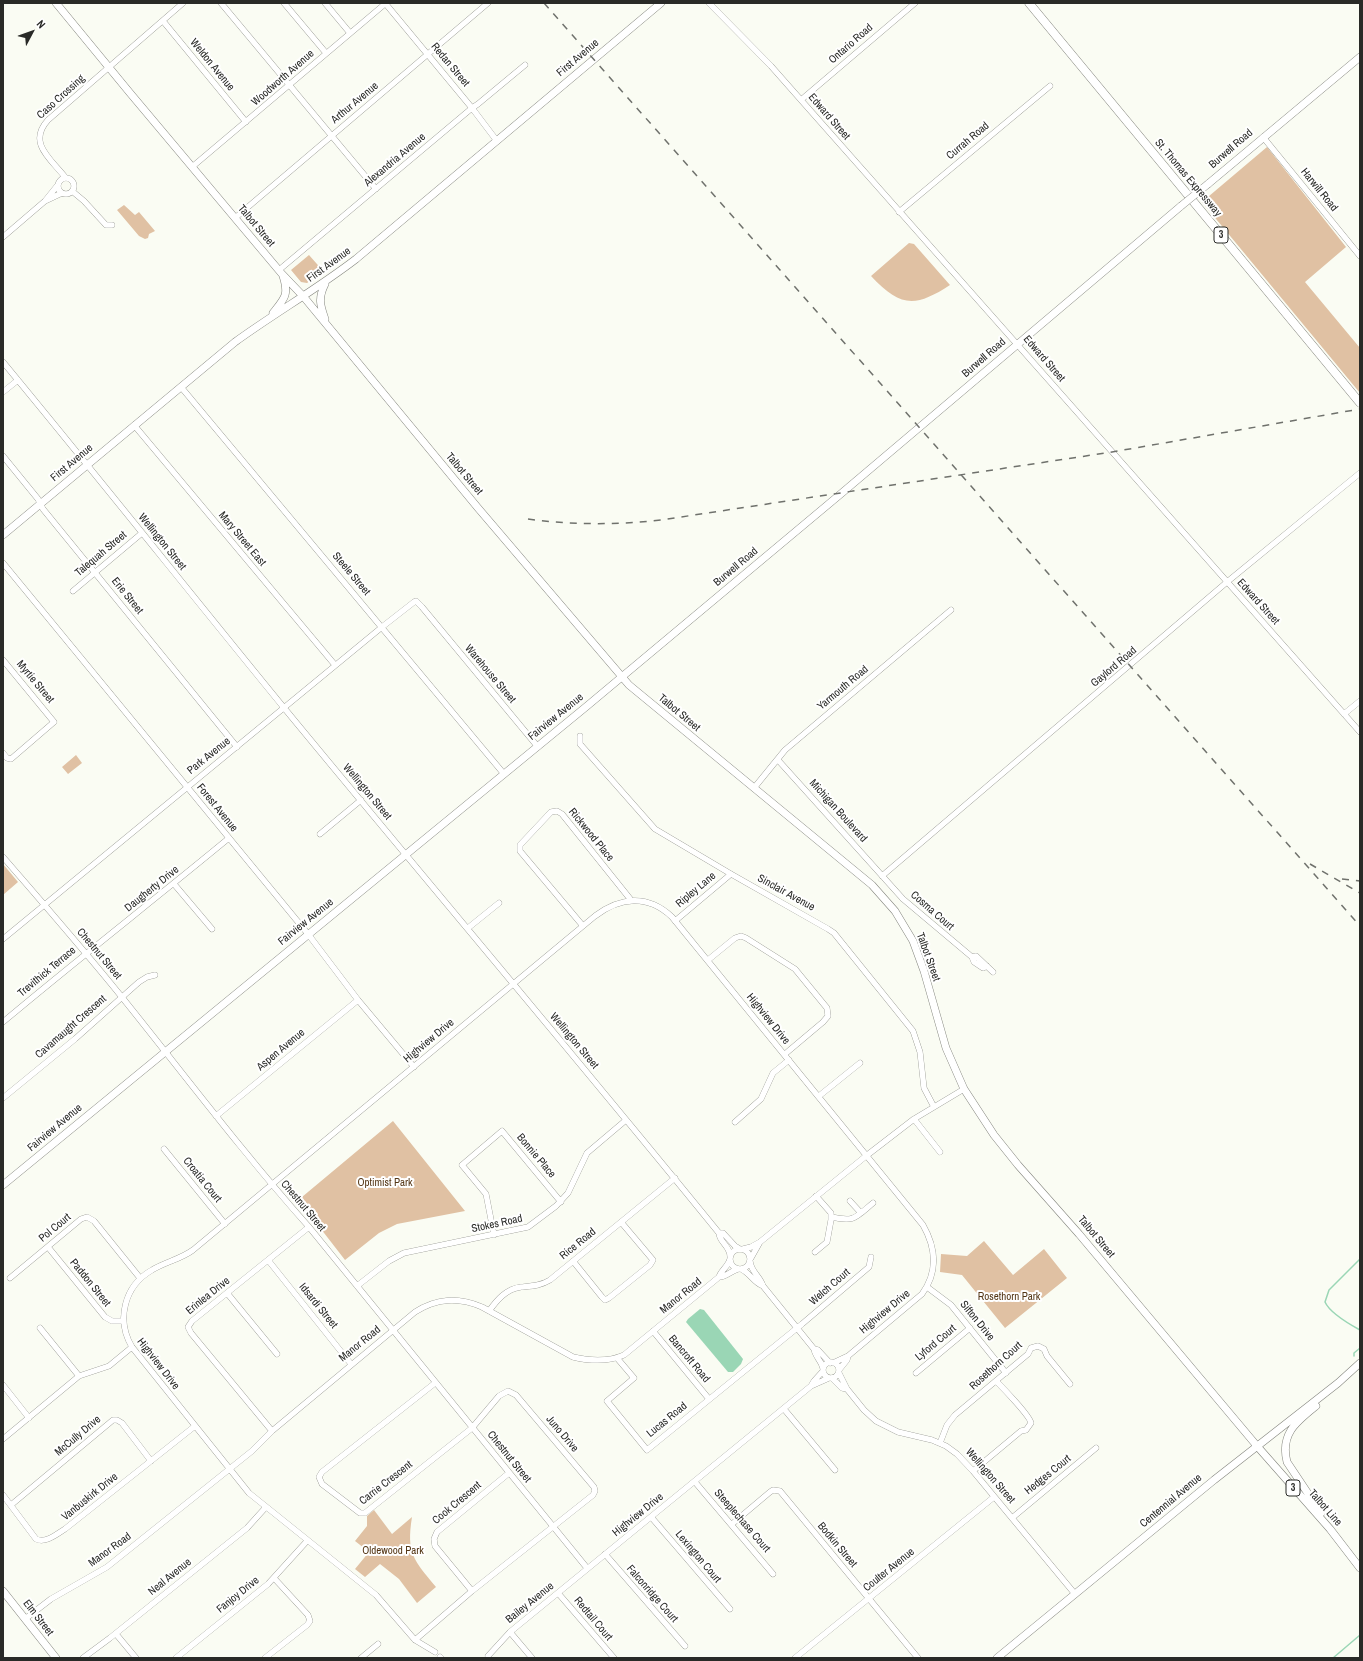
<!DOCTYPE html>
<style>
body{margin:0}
#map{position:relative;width:1363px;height:1661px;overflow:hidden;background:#fafcf3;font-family:"Archivo Narrow",sans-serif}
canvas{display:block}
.frame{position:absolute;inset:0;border:4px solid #292a27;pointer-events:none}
.north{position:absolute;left:12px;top:12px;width:40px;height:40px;-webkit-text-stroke:3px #fff;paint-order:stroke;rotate:49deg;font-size:11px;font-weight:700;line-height:16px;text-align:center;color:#292a27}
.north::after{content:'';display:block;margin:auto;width:14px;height:18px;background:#292a27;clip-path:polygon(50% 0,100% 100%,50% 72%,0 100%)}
</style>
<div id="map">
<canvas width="1363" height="1661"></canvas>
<div class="frame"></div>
<div class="north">N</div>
</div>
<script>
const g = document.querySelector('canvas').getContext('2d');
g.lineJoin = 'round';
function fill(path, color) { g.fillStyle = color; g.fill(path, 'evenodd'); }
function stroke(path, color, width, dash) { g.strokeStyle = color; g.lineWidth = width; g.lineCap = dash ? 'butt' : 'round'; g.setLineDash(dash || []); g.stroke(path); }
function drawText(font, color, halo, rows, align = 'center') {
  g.font = font + ' "Archivo Narrow",sans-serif'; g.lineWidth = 4; g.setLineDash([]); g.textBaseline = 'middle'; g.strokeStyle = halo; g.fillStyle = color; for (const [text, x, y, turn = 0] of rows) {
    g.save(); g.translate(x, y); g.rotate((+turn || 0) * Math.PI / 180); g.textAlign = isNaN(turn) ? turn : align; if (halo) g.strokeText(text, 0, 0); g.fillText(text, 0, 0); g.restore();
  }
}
const green = new Path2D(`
 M1267,147l79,100 -41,35 55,66v45l-158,-191z
 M124,205l11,10 4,-3 16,19 -6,3 -1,4 -3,1 -6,-3 -22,-26z
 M909,243l5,1 36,41c-35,23 -50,22 -79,-9z
 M309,255l15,17 -17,11 -6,-1 -10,-12z
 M76,755l6,8 -14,11 -6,-7z
 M3,864l15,18 -15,13z
 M393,1121l72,90 -68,13 -18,9 -34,27 -31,-40 -18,-18z
 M984,1241l29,34 31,-26 23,29 -62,50 -43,-53 -22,-3 1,-18 26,2z
 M374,1510l18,24 20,-17c-6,37 2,43 24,70l-19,16 -18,-24 -19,-15 -15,13 -10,-8 14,-17 -14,-11 12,-15v-10z`);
const water = new Path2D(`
 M700,1309l4,1 39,49 -2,5 -8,8h-5l-42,-50 2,-3z`);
const stream = new Path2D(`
 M1360,1259l-31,31 -4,12c5,11 24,22 35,28
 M1354,1356v-3l6,-5
 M1333,1658l27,-23`);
const minor = new Path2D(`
 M221,3l155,186
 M284,3l42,50
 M325,3l25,30
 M385,3l87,105 25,33
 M709,3l62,63 30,34 559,632
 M163,21l83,101
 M801,100l114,-97
 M1263,137l97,119
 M192,167l194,-164
 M65,177c-14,-18 -38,-34 -17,-57l135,-117
 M58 186a8 8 0 1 1 16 0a8 8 0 1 1-16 0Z
 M72,191l12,10 22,24h6
 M45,201l17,-8
 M899,212l151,-126
 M235,218l253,-215
 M3,237l42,-36 12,-15
 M279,270l193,-162 6,-4 47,-39
 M3,362c95,115 188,232 282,347 144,175 291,348 434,524 0,9 11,13 11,23
 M181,387l323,387
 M3,392l15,-12
 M134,425l201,240
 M3,456l35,43 5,10 194,238
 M3,563l305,371 50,66 56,67
 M73,591l69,-58
 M3,660l51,62 -43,37 -4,-1 -4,-5
 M1344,714l16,-13
 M580,736v8l75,85 76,45 97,55 6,4 79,98 7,21 4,36 10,19
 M778,760l125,139 69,58 2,5 9,6 4,-2
 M754,788l31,-38 166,-140
 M320,834l41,-34
 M3,857c40,46 80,92 118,139 62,77 122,157 188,231l278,341
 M882,876l345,-294 133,-109
 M174,884l38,45
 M675,921l56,-47
 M583,926l-63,-75v-6l31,-33 6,-1 5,3 69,86
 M468,928l31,-25
 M3,939l379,-312 32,-25 2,-1 6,6 116,140
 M972,957l4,-1 17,16
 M708,960l27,-22 6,-2 5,2 49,31 32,39 1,8 -5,6 -38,32
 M3,1022c75,-63 151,-122 226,-184
 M819,1096l41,-33
 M3,1098l72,-59 64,-57 8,-5 8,-2
 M216,1116l142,-116
 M914,1119l26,33
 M735,1122l26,-23 12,-26 16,-13
 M164,1149l61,75
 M850,1201l11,12
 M831,1217c24,5 24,1 42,-14
 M719,1233h4l12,13 5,3
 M494,1235l-8,-41 -24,-29 40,-34 59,71
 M48,1247l57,70 7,4h11
 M730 1259a10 10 0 1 1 20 0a10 10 0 1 1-20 0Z
 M743,1249l8,-2 9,-5 106,-86 48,-37 50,-30
 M815,1252l12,-10 4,-22v-7l-15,-17
 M751,1258l9,-16
 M268,1260l83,104
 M573,1261l29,36 3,3 4,-2 41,-33 3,-5 -32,-38
 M750,1261c1,11 10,15 13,25l51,63 4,1 12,13
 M741,1269c9,4 13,14 22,17
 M719,1277c2,-7 9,-10 11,-18
 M10,1278l71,-59 6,-2 7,4 46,57
 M357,1286l32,-25 15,-8 124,-26 28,-21 12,-13 19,-40 39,-33
 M927,1287l24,18 55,68
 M227,1293l50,61
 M489,1311c8,-11 17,-22 32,-24 11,-1 19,-1 29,-7l125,-102
 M40,1328l39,48
 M653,1331l56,68
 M814,1349c1,8 8,12 9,20
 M617,1358l17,20 -27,23 40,49 155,-126 67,-57 2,-10
 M823 1370a8 8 0 1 1 16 0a8 8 0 1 1-16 0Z
 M839,1370l8,-10 1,-4
 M839,1373l8,16 17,21 12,11 22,11 34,8 14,6 11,8 16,17 102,123
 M916,1373l54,-45
 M832,1378l10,10 5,1
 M435,1383l-113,89 -3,5 3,7 38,29h5l107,-85 27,-32 9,-5 8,4 78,92 1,4 -2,4 -121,96 -57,49 -39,-45 -127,-102 -117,-146c-16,-27 -8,-61 20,-77 13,-8 29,-11 41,-20l402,-334c25,-19 53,-22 77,1l251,308c13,23 15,47 -1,69l-74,62 -15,7
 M3,1385l26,33
 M811,1386l3,-5 9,-10
 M784,1409l51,61
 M272,1431l-81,-98 -3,-6 4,-6 117,-94
 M3,1439l76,-63 30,-10 23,-19
 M940,1443l7,-18 8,-10 73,-61 3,-6 7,-2 6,3 3,7 23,28
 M973,1471l48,-40 5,-1 5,-7c-1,-7 -28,-35 -35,-42
 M695,1482l78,92
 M3,1495l33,44c9,5 21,-5 29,-10l130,-103
 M11,1505l102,-85h4l5,3 29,38
 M652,1518l78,91
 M1012,1518l84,-70
 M732,1524l38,-32 3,-2 7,1 138,167
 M605,1554l80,92
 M472,1591l-37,-45 -1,-7 3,-7 72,-59
 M558,1593l56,65
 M25,1619l26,-20 56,-32 145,-116 20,-20 143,-119c22,-14 43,-15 67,-5l91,50c17,4 35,5 51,-2l95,-78c7,0 12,-6 19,-8
 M510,1632l22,26
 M116,1634l20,24
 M415,1640l20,12
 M488,1656l22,-24 301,-246 18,-8
 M440,1657l1,1
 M83,1658l27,-20 137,-110 19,-21
 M176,1658l92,-74 39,-43
 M265,1658l42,-33 3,-4 -2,-6 -34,-37
 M361,1658l17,-14
 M795,1658l199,-161`);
const major = new Path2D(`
 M56,3l74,90 152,181 21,22 175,212 151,177 243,200 23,26 18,30 11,30 22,77 18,41 30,46 24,30 61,69 178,212 73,83 30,39
 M1208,184l152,-127
 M273,313c12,-15 16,-18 10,-37
 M325,319c-5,-14 -7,-21 0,-35
 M3,535l232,-193c40,-29 82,-53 121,-83l305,-256
 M3,1185l584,-479 256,-214 338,-286
 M1316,1406c-20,16 -36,28 -29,56l34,51
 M3,1591l53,67
 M997,1658l217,-178 124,-97 22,-20`);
const highway = new Path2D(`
 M1029,3l331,400`);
const rail = new Path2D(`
 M544,3l816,923
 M528,519c44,6 88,6 133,1l451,-68 248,-43
 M1310,864l50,29
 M1342,879l18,2`);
const majorBridge = new Path2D(`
 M1181,206l27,-22`);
const shields = [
 [1221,235,14],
 [1293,1488,14]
];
const shieldNames = [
 ["3",1221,235],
 ["3",1293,1488]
];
const streetNames = [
 ["Ontario Road",851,44,-41],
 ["First Avenue",578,58,-40],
 ["Weldon Avenue",212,65,51],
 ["Redan Street",450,65,50],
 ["Woodworth Avenue",283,78,-41],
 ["Caso Crossing",61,97,-42],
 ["Arthur Avenue",355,103,-40],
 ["Edward Street",829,117,49],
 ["Currah Road",968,141,-40],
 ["Burwell Road",1231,149,-41],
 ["Alexandria Avenue",395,160,-40],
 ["St. Thomas Expressway",1188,178,50],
 ["Harwill Road",1319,190,51],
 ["Talbot Street",256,226,50],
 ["First Avenue",329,265,-36],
 ["Burwell Road",984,358,-41],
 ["Edward Street",1044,359,49],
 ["First Avenue",72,463,-40],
 ["Talbot Street",464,474,50],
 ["Mary Street East",242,539,50],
 ["Wellington Street",162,542,51],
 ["Talequah Street",101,554,-40],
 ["Burwell Road",736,567,-40],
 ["Steele Street",351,574,50],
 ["Erie Street",127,596,51],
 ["Edward Street",1258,602,48],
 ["Gaylord Road",1114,667,-40],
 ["Warehouse Street",490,674,50],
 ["Myrtie Street",35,682,50],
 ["Yarmouth Road",843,688,-40],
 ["Talbot Street",679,713,40],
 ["Fairview Avenue",556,717,-39],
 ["Park Avenue",209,756,-39],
 ["Wellington Street",367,792,50],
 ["Forest Avenue",217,808,51],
 ["Michigan Boulevard",838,811,48],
 ["Rickwood Place",591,835,51],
 ["Daugherty Drive",152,889,-39],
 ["Ripley Lane",696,890,-40],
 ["Sinclair Avenue",786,893,29],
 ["Cosma Court",932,911,41],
 ["Fairview Avenue",306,922,-39],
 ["Chestnut Street",99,954,50],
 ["Talbot Street",928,957,70],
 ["Trevithick Terrace",47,972,-40],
 ["Highview Drive",768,1019,51],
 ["Cavamaught Crescent",71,1027,-41],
 ["Highview Drive",429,1041,-40],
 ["Wellington Street",574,1041,50],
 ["Aspen Avenue",281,1050,-40],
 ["Fairview Avenue",55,1128,-40],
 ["Bonnie Place",536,1156,50],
 ["Croatia Court",202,1180,51],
 ["Chestnut Street",303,1206,50],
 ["Stokes Road",497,1224,-12],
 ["Pol Court",55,1228,-40],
 ["Talbot Street",1096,1237,50],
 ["Rice Road",578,1244,-39],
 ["Paddon Street",90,1283,51],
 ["Welch Court",830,1287,-41],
 ["Erinlea Drive",208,1296,-39],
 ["Manor Road",681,1296,-39],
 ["Idsardi Street",318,1306,51],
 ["Highview Drive",885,1312,-40],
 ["Sifton Drive",977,1321,51],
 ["Lyford Court",936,1343,-40],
 ["Manor Road",360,1344,-39],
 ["Bancroft Road",689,1359,50],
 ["Highview Drive",158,1364,52],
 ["Rosethorn Court",996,1366,-42],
 ["Lucas Road",667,1420,-39],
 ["Juno Drive",562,1434,50],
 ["McCully Drive",78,1436,-40],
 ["Chestnut Street",509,1457,51],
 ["Hedges Court",1048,1475,-39],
 ["Wellington Street",990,1476,49],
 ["Carrie Crescent",386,1483,-38],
 ["Vanbuskirk Drive",90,1497,-39],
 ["Centennial Avenue",1171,1501,-40],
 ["Cook Crescent",457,1503,-40],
 ["Talbot Line",1325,1508,49],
 ["Highview Drive",638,1515,-39],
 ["Steeplechase Court",742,1521,49],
 ["Bodkin Street",837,1545,50],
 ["Manor Road",110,1550,-36],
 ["Lexington Court",698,1557,50],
 ["Coulter Avenue",889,1570,-39],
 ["Neal Avenue",170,1577,-39],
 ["Falconridge Court",652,1594,49],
 ["Fanjoy Drive",238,1595,-39],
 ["Bailey Avenue",530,1603,-39],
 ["Elm Street",38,1618,52],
 ["Redtail Court",593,1619,50]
];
const parkNames = [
 ["Optimist Park",385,1183],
 ["Rosethorn Park",1009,1297],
 ["Oldewood Park",393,1551]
];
fill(green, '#e0c1a3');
fill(water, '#9ad6b5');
stroke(stream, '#9ad6b5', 1.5);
stroke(minor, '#82837c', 6);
stroke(major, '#82837c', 8);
stroke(highway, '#82837c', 9);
stroke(minor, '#fff', 5.5);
stroke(major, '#fff', 7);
stroke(highway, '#fff', 8);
stroke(rail, '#6f716c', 1.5, [7, 7]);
stroke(majorBridge, '#82837c', 8, []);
stroke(majorBridge, '#fff', 7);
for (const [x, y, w] of shields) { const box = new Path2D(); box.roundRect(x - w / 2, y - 8, w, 16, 3); g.fillStyle = '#fff'; g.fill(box); stroke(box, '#292a27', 1); }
drawText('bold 10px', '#292a27', null, shieldNames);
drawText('11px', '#292a27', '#fff', streetNames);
drawText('11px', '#533514', '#fff', parkNames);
</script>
